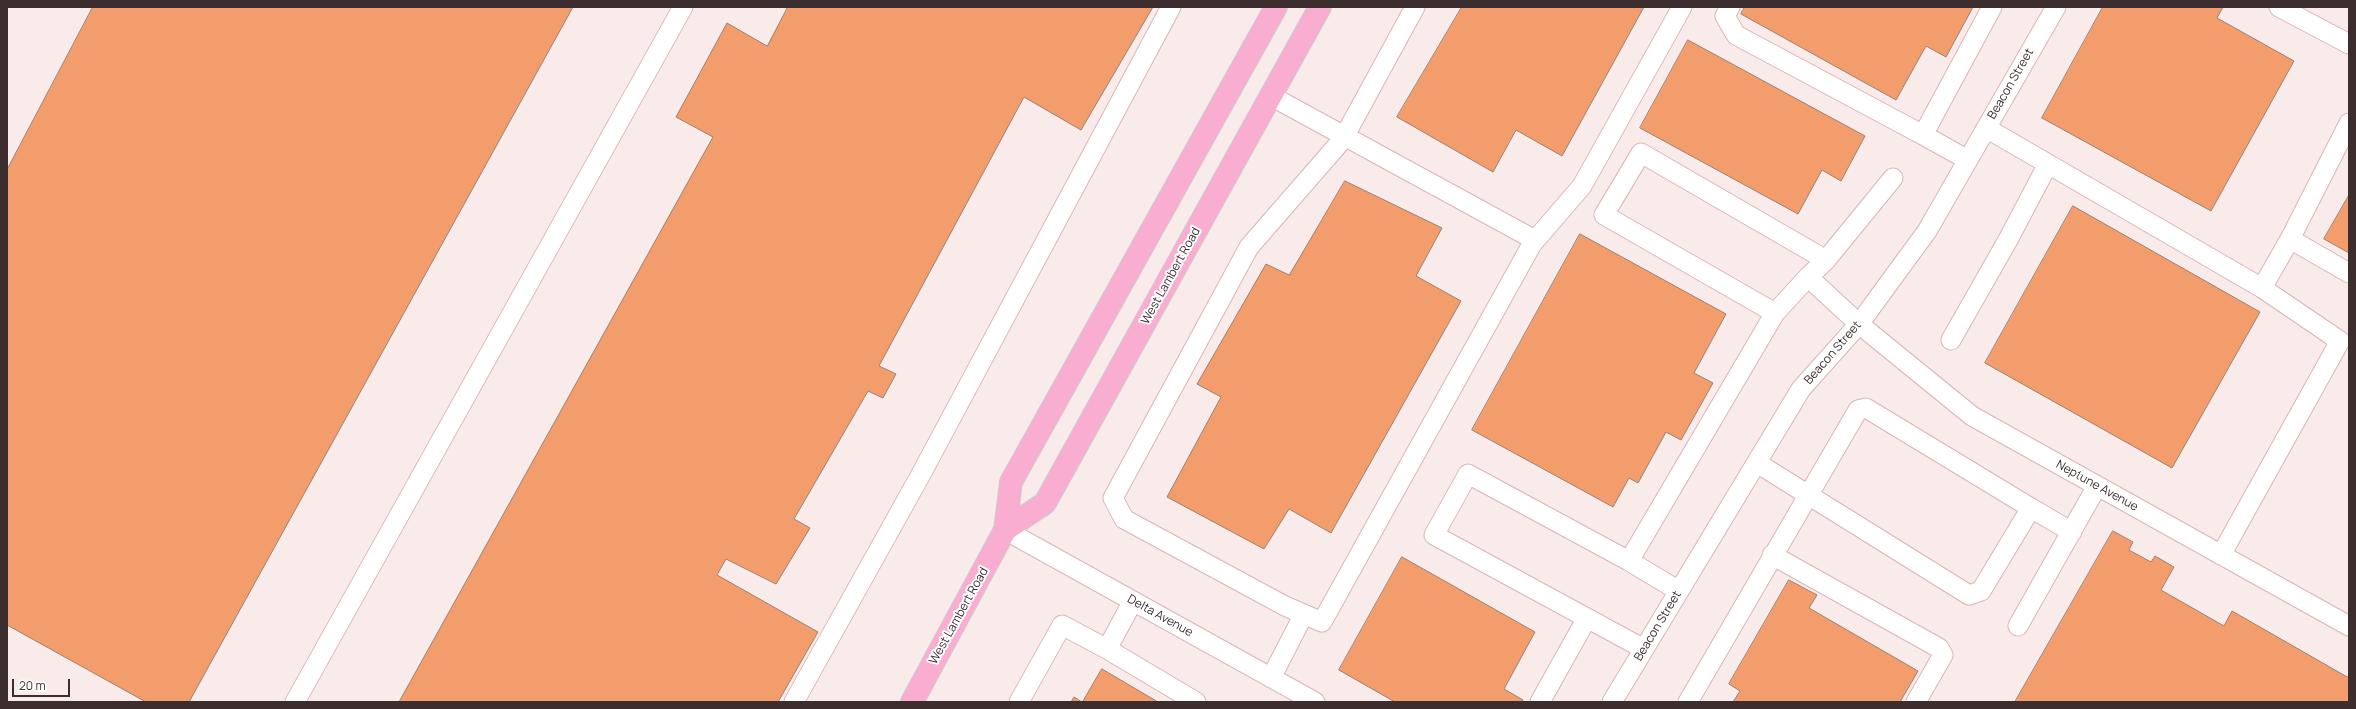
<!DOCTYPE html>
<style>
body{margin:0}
#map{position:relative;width:2356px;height:709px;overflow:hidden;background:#faebeb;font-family:Manrope,sans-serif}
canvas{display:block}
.frame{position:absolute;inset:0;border:8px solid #3c2e2e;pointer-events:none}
.scale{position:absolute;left:12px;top:679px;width:58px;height:18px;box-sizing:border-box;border:2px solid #3c2e2e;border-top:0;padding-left:5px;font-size:12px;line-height:14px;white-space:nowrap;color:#3c2e2e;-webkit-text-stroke:3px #fff;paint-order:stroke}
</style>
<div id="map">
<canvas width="2356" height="709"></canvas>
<div class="frame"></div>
<div class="scale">20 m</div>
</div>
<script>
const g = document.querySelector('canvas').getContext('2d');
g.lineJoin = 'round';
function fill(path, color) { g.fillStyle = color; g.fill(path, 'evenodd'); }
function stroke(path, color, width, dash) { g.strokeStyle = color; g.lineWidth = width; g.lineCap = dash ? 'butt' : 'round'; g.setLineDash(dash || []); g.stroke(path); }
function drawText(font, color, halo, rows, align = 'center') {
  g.font = font + ' Manrope,sans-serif'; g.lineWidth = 4; g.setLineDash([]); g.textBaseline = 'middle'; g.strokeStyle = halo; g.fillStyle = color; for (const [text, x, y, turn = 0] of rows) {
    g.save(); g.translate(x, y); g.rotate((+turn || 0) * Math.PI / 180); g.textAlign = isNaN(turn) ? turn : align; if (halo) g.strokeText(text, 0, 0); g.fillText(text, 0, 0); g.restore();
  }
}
const building = new Path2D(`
 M93,7h480l-384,695h-43l-139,-77v-455z
 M788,7h365l-72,123 -57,-33 -145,269 17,8 -13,24 -15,-7 -74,128 16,9 -34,56 -50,-25 -9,16 101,57 -40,70h-379l314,-565 -37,-20 51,-94 40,23z
 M1462,7h182l-82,149 -46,-26 -23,42 -96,-55z
 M1745,7h228l-27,50 -20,-11 -30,54 -155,-86z
 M2103,7h120l-6,11 77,43 -83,150 -169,-93z
 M1688,40l177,96 -24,45 -19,-11 -24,44 -158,-86z
 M1345,181l97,47 -26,48 45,25 -130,232 -42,-24 -25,40 -97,-52 54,-100 -24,-13 69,-120 23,11z
 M2349,195v58l-25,-14z
 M2073,206l187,106 -88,156 -187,-105z
 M1580,234l146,80 -32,59 19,10 -32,57 -15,-8 -28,51 -9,-5 -16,29 -141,-77z
 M2113,531l20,11 -4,8 22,12 4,-6 19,11 -13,23 63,36 8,-15 117,67v24h-334z
 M1402,557l133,75 -31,57 19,11 -1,2h-127l-56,-32z
 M1789,580l28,15 -8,13 109,63 -18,31h-167l7,-11 -11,-7z
 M1102,669l56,33h-87l3,-5 8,5z`);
const minor = new Path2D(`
 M1415,7l-72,132 -94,108 -136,251 11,21 161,87 37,16 210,-378 50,-58 100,-179
 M1730,7l-5,9 11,19 187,100
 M2279,7l70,37
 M1271,96l264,144
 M2349,123l-59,116 59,34
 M1986,128l276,160 28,-49
 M1968,160l-45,-25 69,-128
 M1826,260l67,-82
 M1775,313l-171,-98 37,-62 185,107 -18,17
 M1951,340l58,-102 39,-74
 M2031,508l41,24
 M1005,530l310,172
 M1772,555l167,93 4,7 -27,47
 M2221,555l119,-214 -78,-53
 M1629,561l-161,-87 -34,61 210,114
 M1679,591l-50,-30 146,-248 33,-36 51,47 113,92 377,210
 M2018,626l79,-140
 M1107,649l89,53
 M1271,678l33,-64
 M295,702l388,-695
 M794,702l126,-226 251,-469
 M1019,702l43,-77 45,24 26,-48
 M1540,702l47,-84
 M1612,702l189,-313 58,-65 68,-93 129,-224
 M1688,702l170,-292 8,-2 165,100 -50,83 -12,4 -212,-132`);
const major = new Path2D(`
 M1005,530l40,-27 275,-496
 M912,702l93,-172 6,-48 265,-475`);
const streetNames = [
 ["Beacon Street",2011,84,-60],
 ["West Lambert Road",1171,276,-61],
 ["Beacon Street",1833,353,-49],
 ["Neptune Avenue",2097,486,29],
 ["West Lambert Road",959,616,-61],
 ["Delta Avenue",1160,616,29],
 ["Beacon Street",1658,626,-59]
];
fill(building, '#f39d6d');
stroke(building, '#9b8072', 1);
stroke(minor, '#d8b6b4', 21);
stroke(major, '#d0cdcd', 24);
stroke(minor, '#fff', 19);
stroke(major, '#f8add1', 22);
drawText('12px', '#3c2e2e', '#fff', streetNames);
</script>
